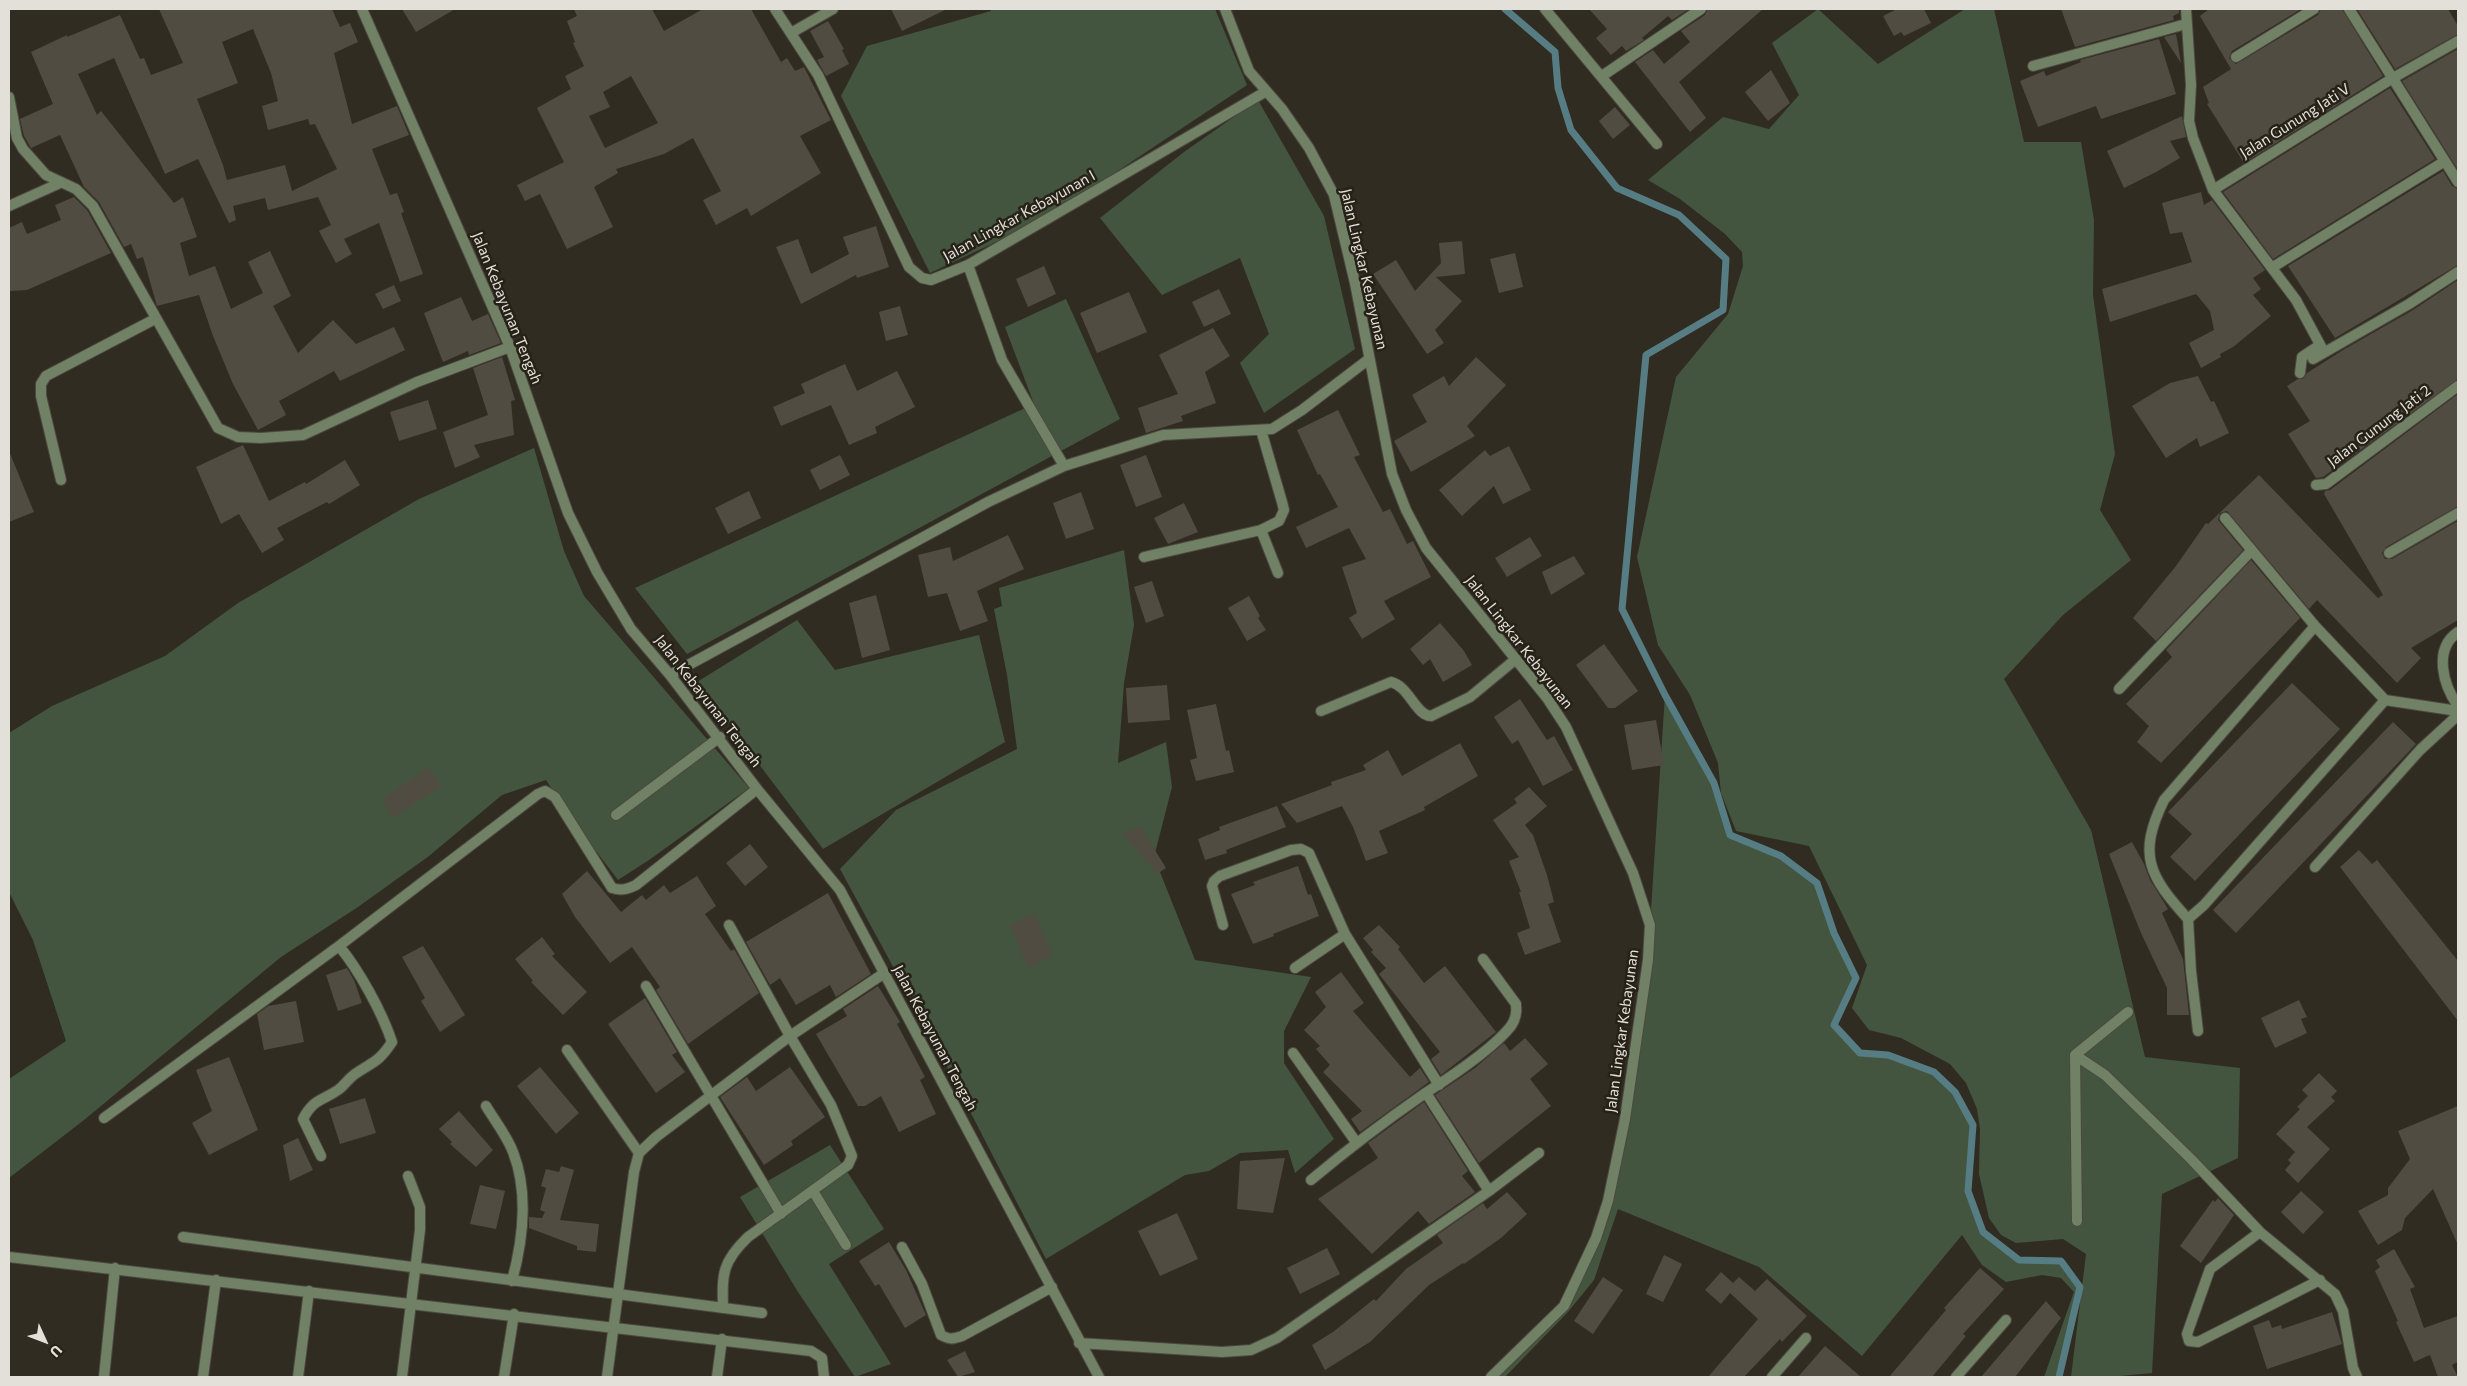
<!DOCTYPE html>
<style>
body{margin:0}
#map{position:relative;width:2467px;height:1386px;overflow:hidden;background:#312c22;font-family:Commissioner,sans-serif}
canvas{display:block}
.frame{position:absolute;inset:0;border:10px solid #e3e0d9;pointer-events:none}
.north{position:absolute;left:20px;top:1316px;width:50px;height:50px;-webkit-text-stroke:4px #272218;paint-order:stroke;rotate:133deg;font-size:14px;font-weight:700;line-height:20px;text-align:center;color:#e3e0d9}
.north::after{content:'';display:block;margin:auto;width:18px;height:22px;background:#e3e0d9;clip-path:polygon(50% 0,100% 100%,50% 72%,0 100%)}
</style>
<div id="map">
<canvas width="2467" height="1386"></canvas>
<div class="frame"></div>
<div class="north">U</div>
</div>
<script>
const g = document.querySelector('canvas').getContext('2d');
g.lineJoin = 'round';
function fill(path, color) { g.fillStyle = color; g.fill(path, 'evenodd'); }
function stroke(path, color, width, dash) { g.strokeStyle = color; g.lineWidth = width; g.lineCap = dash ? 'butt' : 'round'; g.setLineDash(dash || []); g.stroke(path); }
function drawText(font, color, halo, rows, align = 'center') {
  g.font = font + ' Commissioner,sans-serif'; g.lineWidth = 5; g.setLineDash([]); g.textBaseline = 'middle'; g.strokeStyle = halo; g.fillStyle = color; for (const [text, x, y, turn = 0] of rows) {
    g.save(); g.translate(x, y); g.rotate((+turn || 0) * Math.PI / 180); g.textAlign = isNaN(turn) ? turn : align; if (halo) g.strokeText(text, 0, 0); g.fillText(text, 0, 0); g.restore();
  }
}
const green = new Path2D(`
 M991,9h224l32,76 -200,133 -117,55 -89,-177 26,-50 124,-35z
 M1818,9l60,55 87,-55h29l30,133h57l13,78 -1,75 22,159 -15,56 31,50 -68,55 -59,64 87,151 54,227 95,11 -2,90 -76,36 -10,179 -43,4h-38l15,-123 -23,-15 -47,4 -15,-8 -12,-17 -10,-44 1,-45 -3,-20 -11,-26 -16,-19 -49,-26 -32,-8 -17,-22 15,-43 -58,-119 -73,-15 -15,-38 -3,-30 -28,-68 -32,-50 -21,-88 39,-180 52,-63 15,-48 -1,-14 -17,-18 -45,-35 -32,-19 75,-63 46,12 30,-34 -27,-52z
 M1258,100l66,116 31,133 -91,64 -24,-50 29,-29 -29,-76 -78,37 -62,-77 84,-66z
 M1066,299l54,120 -433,235 -52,-66 399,-184 -29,-77z
 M534,448l30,103 20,45 165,192 -100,72 -31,20 -48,-63 -24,-37 -44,15 -73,61 -71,51 -77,50 -197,163 -75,58v-99l57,-38 -33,-101 -24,-48v-159l43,-27 113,-50 73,-53 181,-104z
 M1124,550l10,75 -10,58 -6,80 48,-21 6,45 -18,70 41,103 116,17 -27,54v32l50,76 -39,34 -7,-23 -48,3 -31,18 -24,4 -139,84 -105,-204 -101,-186 56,-59 121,-61 -10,-74 -13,-66 8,-3 -3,-18z
 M797,620l38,50 144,-35 26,107 -182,107 -126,-167z
 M1665,695l49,88 16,52 51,21 36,27 17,50 22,45 -21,47 25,28 28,2 46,17 21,20 18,33 -5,66 15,40 36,29 42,1 19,26 -21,90h-15l30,-85 -13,-14 -19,-3 -36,7 -24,-17 -20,-30 -100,121 -103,-89 -141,-58 -24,71 -26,32 -63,65h-14l73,-71 44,-105 42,-276z
 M830,1145l54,84 -55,35 62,100 -36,13 -57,-85 -58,-95z`);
const stream = new Path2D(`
 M1505,9l50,43 3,36 13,42 46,58 62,27 47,44 -3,51 -77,45 -24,254 43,86 49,88 16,52 51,21 36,27 17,50 22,45 -22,47 26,28 28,2 46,17 21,20 18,33 -5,66 15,41 36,28 42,1 19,26 -21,90`);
const building = new Path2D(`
 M159,9h173l8,18 10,-4 8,19 -24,11 18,71 45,-18 12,29 -37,14 18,46 7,-2 7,19 -3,1 22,61 -23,8 -21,-59 -35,16 8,15 -16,9 -17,-32 12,-6 -13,-28 -50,13 -3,-12 -32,8 3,14 -7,3 -31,-64 -33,15 -51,-116 -36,16 19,41 4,-4 73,92 9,-6 14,40 -17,6 9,33 26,-10 16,43 32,-16 -15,-31 22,-11 21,45 -18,10 25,47 35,-33 23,24 38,-17 11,23 -65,31 -6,-10 -55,30 7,14 -28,15 -25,-46 -20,-48 -14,-41 -42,11 -14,-49 -6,2 -6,-15 -7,3 -25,-45 -15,-15 -24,-52 -29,13 -7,-12 -4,-17 33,-15 -22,-52 36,-17v2l53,-22 20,44 4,-1 7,17 32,-12zM253,29l18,44 7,28 -16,5 6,24 40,-11 2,6 5,-1 22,45 -45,22 -7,-26 -58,15 -4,-15 -26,-66 41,-16 -16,-41z
 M402,9h53l-39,23z
 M574,9h78l12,22 39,-22h48l30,53 6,-4 8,13 9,-4 27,53 -31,16 21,37 -70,43 -4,-8 -31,17 -13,-25 18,-9 -28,-53 -29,16 -48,15 2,4 -24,14 19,40 -46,22 -27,-55 -15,7 -8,-16 47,-23 -27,-54 34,-19 -6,-13 19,-10 -11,-23 2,-1 -8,-21 10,-5zM631,76l27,47 -53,25 -16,-32 21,-9 -7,-15z
 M891,9h56l-45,22z
 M1589,9h100l-17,11 -4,-4 -26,22 2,2 -18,11 -4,-5 -11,9 -15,-17 11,-9z
 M1708,9h55l-84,73 27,36 -16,14 -55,-70 18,-12 11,14 26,-22 -9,-11 24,-16z
 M1897,9h27l7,14 -27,13 -3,-4 -7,4 -11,-20z
 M2061,9h118v4l-6,3 1,4 -99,27z
 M2209,9h92l-69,42 -3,7 7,6 82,-49 3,-6h21l41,67 -139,87 -37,-59 2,-1 -6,-16 28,-18 -31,-53z
 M2357,9h91l10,17v8l-63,35z
 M828,21l16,28 -2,1 7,14 -23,12 -9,-16 7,-3 -14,-26z
 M2176,34l5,29 -17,-26z
 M2159,39l17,55 -75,25 -5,-13 -58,21 -18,-46 24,-10 2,5 35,-14 -1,-2z
 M2458,49v121l-56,-89z
 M1771,70l19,33 -22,18 -23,-29z
 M2390,88l45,71 -162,100 -50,-67z
 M1615,107l15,18 -17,14 -14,-18z
 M2182,116l4,21 -16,4 10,17 -24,14 -32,16 -17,-37z
 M2443,171l9,15 6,3v76l-123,73 -47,-72z
 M2201,192l3,13 8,-5 53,70 -12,8 8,11 -8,6 18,21 -38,31 -13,7 1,3 -20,11 -12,-25 25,-13 -4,-19 -14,-17 -86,28 -8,-33 90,-27 -10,-30 -12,2 -8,-31z
 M74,197l13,13 24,43 -84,37 -18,1v-63l13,-6 5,12 34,-14 -6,-15z
 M876,226l13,41 -32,11 -1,-3 -55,29 -25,-57 22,-8 13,35 38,-20 -6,-17z
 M1462,241l3,33 -29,3 26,24 -27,29 9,13 -17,11 -54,-80 23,-14 19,31 26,-28 -2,-20z
 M1515,253l8,34 -24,6 -9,-34z
 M1044,266l12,28 -28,13 -12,-28z
 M2458,280v99l-135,98 -7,1 -28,-44 22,-13 -23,-35 11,-7h5l4,-6 36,-23 70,-40z
 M394,285l7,16 -18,8 -8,-15z
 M1219,289l12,25 -27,13 -12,-25z
 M1129,292l18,40 -50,21 -17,-40z
 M461,297l11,24 16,-7 13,29 -32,12 -1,-4 -25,11 -19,-49z
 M900,306l8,29 -22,6 -7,-29z
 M1213,328l17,28 -25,16 11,31 -35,13 2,5 -37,12 -8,-25 40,-14 -19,-39z
 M502,357l13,43 -4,1 3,34 -40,10 6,12 -25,11 -12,-36 45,-17 -15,-47z
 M1476,357l30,28 -39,41 8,10 -64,36 -17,-31 33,-19 -15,-27 32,-19 5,10z
 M845,364l12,27 40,-20 18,36 -40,20 2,6 -28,12 -18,-40 -50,21 -8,-19 32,-14 -4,-9z
 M2198,376l13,26 3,-1 15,32 -29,14 -3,-9 -31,20 -34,-52 38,-23z
 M2458,394v112l-72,41 -4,6 3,6h7l66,-38v99l-47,28 10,10 -24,25 -80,-83 -8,9 -82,-98 -7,2 -2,7 25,30 -87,91 -23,-23 43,-52 30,-43 2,1 51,-49 119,123 5,-3 -59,-101 1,-3 5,-1z
 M428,400l9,29 -38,12 -9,-29z
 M1338,410l22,45 -6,2 29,55 7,-3 17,35 6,-3 18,36 -47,24 11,18 -33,20 -13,-21 8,-5 -15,-46 24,-8 -17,-31 -43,20 -10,-21 42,-20 -18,-33 -2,1 -21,-45z
 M243,445l26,56 36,-19 1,2 39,-24 15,25 -31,19 -2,-2 -50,26 7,12 -22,13 -23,-39 -18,10 -25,-57z
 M1509,446l22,44 -28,14 -9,-18 -32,30 -23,-26 46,-40 5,6z
 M9,451l25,61 -25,10z
 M840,455l10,20 -30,15 -10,-20z
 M1146,455l16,42 -26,10 -16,-42z
 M749,491l12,27 -33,16 -13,-26z
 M1081,492l13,37 -28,10 -13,-36z
 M1184,503l14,29 -30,12 -14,-26z
 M1008,535l16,34 -47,22 11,30 -28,10 -13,-38 -19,4 -10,-42 32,-8 3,14z
 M1530,537l12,19 -35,21 -12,-19z
 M1574,556l11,18 -34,21 -9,-23z
 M2251,560l49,58 -139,145 -24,-21 12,-16 -23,-22 46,-47 -6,-7z
 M1152,581l12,35 -18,7 -12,-36z
 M876,595l14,55 -28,8 -13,-55z
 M1249,596l11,20 -2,2 8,12 -19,11 -19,-33z
 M1440,623l24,28 8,14 -29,17 -13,-23 -7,6 -13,-16z
 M1604,644l34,47 -23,17h-7l-32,-43z
 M2292,683l48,46 -145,152 -25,-24 22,-23 -24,-22z
 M1167,685l3,35 -42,3 -2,-35z
 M1520,699l27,41 7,-4 19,34 -30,16 -25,-46 -6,4 -18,-27z
 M1216,704l10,47 3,-1 5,22 -38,9 -6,-21 7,-2 -10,-48z
 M1656,720l8,45 -32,5 -8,-45z
 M2393,722l23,22 -180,189 -23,-23z
 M1460,743l18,33 -54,31 1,3 -46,21 9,22 -22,8 -13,-34 -11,-21 -45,17 -16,-19 51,-19 -1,-3 35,-12 -3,-5 25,-15 14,26z
 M428,767l14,19 -49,32 -11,-18z
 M1529,787l18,19 -22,19 8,10 14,40 7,27 -6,2 13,38 -36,13 -8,-22 13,-5 -11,-36h2l-12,-31 10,-4 -26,-37 24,-17 -3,-4z
 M1277,806l9,21 -60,23 1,3 -22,7 -7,-21 22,-9 -1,-3z
 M1140,826l26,42 -9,6 -34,-41z
 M2132,842l12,22 6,16 18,29 -6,4 21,46 6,56h-22v-27l-26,-55 -32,-79z
 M750,844l18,23 -23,19 -19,-23z
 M2359,850l13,14 5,-4 81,101v60l-118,-154z
 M1298,866l10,29 3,-1 8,22 -46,18 1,2 -21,8 -22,-50 24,-9 -2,-3z
 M587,871l34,41 21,-17 4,5 18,-15 6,8 27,-17 19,30 -11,8 26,37 3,-2 25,44 -71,51 -32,-54 4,-3 -28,-40 -22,16 -35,-46 -13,-23z
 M828,893l43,81 -35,23 -6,-12 -34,20 -16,-27 -10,7 -24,-43z
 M1035,914l17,42 -24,11 -18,-42z
 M1379,925l21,22 -2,2 26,34 21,-17 51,66 -55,43 -10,-16 9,-7 -61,-78 7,-6 -15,-16 2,-2 -10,-12z
 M542,937l13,17 -3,2 35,36 -24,23 -32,-33 2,-1 -18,-22z
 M423,946l42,69 -25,17 -19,-31 4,-3 -23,-41z
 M347,968l7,12 8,23 -24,8 -12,-36z
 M1341,972l23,31 -11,8 57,66 10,-9 9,14 -69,50 -9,-13 11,-8 -39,-39 7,-7 -14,-16 4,-3 -16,-16 22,-23 -11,-15z
 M878,986l22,36 -3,2 28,53 -5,3 16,34 -37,18 -18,-36 -16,10h-7l-42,-72 31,-18 -4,-7z
 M645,998l32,54 -5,3 13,17 -29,21 -48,-69z
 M2299,1000l8,17 -6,2 6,14 -32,15 -14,-30z
 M296,1001l8,41 -40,8 -7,-36 11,-8z
 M1525,1038l23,26 -18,15 21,27 -72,57 -44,-68 40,-27 29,-25 6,8z
 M229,1057l29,73 -49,25 -17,-32 20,-12 -16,-41z
 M540,1067l39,46 -23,21 -39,-48z
 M790,1067l35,50 -34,24 2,4 -29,20 -44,-68 27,-20 9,14z
 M2319,1073l18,18 -6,6 4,4 -28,26 23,22 -32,34 -13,-13 6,-7 -3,-3 7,-8 -19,-18 24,-25 -3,-2 11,-11 -6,-6z
 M365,1098l11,35 -36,11 -11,-35z
 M1424,1102l44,69 -6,5 13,16 -46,32 -11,-13 -46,43 -54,-55 60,-41 -10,-15z
 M2458,1106v139l-25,-56 -28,29 -3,12 -24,15 -20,-34 30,-16v-7l22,-29 -12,-28z
 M459,1111l34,39 -17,17 -26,-23 2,-2 -13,-13z
 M298,1138l15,32 -23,11 -7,-36z
 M1285,1158l-12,55 -36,-4 3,-48z
 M561,1166l13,4 -14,50 39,4 -3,28 -19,-2v-4l-48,-18v-11l13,1 3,-6 -5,-2 6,-22 -5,-2 5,-17 13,3z
 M480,1185l25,6 -9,38 -26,-5z
 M2301,1191l23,21 -21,22 -22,-22z
 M1507,1192l20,22 -26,24 -37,26 -1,-1 -34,22 -59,57 -45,28 -13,-25 21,-13 41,-33 2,2 30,-32 37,-26 -6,-8 46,-32 4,6z
 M2218,1198l16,17 -33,48 -21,-17 33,-46 2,2z
 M1177,1213l21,46 -38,17 -22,-45z
 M889,1242l17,28 20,45 -21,13 -26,-44 -4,2 -16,-25z
 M1327,1248l13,26 -40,20 -13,-26z
 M2394,1249l21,38 -5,2 14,39 34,-12v46l-6,3 6,12h-20l-8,-22 -16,7 -18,-40 2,-1 -23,-50 5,-4 -4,-7z
 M1664,1255l18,9 -19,38 -17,-8z
 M1980,1268l24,21 -41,45 3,2 -34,41h-43l57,-67 -2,-2z
 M1721,1272l12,11 6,-6 16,14 12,-12 40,37 -25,26 -2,-3 -36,38h-36l50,-58 -28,-26 -9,11 -16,-14z
 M1603,1277l20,13 -30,44 -19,-13z
 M2046,1301l15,17 -46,59h-34z
 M2332,1312l10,32 -75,25 -14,-43 16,-6 3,8 9,-3 1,4z
 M1825,1346l36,31h-63z
 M965,1351l10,21 -17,5 -11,-17z`);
const minor = new Path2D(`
 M362,9l148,338 58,166 29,59 34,57 39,46 87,114 83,101 259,487
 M775,9l43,66 91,192 13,11 9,2 37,-15 297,-173
 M1225,9l24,62 33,38 27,39 25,47 21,88 37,191 14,36 20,38 121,150 19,29 67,146 17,52 -2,35 -23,159 -17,82 -12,37 -32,68 -73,71
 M1545,9l112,135
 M2186,9l5,76 -2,36 4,17 20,52 83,110 28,52
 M2349,9l109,173
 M791,33l42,-24
 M2236,57l78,-48
 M2033,66l153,-42
 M1602,76l99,-67
 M9,97l8,41 6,11 23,26 30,14 17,17 125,222 20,9 23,1 42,-3 114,-53 93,-35
 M2213,190l180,-112 65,-37
 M9,206l51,-23
 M968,265l34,95 62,106
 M2273,267l172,-106
 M2313,359l96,-55 49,-32
 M2300,373l2,-16 18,-12
 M61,480l-20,-84v-12l5,-8 109,-57
 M2316,485l10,-1 132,-98
 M2225,518l90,108 70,74 73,11
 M1261,530l17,43
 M2389,553l69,-40
 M1144,557l117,-27 18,-9 5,-11 -2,-8 -21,-72
 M2458,632c-25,17 -15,53 0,74
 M670,675l318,-173 76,-36 99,-31 109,-6 30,-19 67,-51
 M2119,689l133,-139
 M1321,711l70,-29c18,4 25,34 40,34l39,-19 46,-38
 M616,815l104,-78
 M2315,867l105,-117 38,-35
 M2188,919c-39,-43 -51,-64 -24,-119l151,-174
 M1223,925l-11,-39 2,-5 6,-5 71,-26 10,-1 8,4 36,81 94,151
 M1295,968l50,-34
 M646,986l135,228
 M2198,1031l-7,-60 -3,-52 16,-14 181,-205
 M567,1050l72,103
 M1293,1053l63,89
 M2075,1055l30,20 86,84 69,73 75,62 8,17 10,57 4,9
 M1426,1093l63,98
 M486,1106c9,15 21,30 27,46 16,41 10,88 -1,129
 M104,1118l235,-172 199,-152 7,-3 10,6 57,91c10,3 16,1 24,-3l121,-96
 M321,1156l-18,-37c10,-20 19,-18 35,-29 6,-4 10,-11 17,-16 19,-13 23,-11 37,-32 -10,-30 -33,-72 -53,-96
 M1311,1180c37,-31 74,-59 113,-86 25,-16 70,-46 87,-68 5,-7 6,-14 5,-22l-33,-45
 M813,1191l33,54
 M2077,1221l-2,-166 53,-43
 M2260,1232l-50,37 -23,65 2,7 9,1 122,-62
 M183,1237l579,76
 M902,1247l20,37 19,51c9,5 12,4 21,1l90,-49
 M9,1257l802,94 11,7 2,19
 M723,1308c-1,-34 -1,-46 25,-71l100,-72 4,-9 -21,-51 -41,-69 -61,-111
 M1079,1343l143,9 29,-2 26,-12 212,-147 50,-38
 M104,1377l11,-109
 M203,1377l13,-97
 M298,1377l11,-86
 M402,1377l18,-147v-23l-12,-31
 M504,1377l10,-63
 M607,1377l27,-205 5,-19 17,-16 134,-101 93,-62
 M717,1377l5,-38
 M1772,1377l34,-39
 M1956,1377l50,-57`);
const streetNames = [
 ["Jalan Gunung Jati V",2295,121,-32],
 ["Jalan Lingkar Kebayunan I",1019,216,-29],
 ["Jalan Lingkar Kebayunan",1364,269,77],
 ["Jalan Kebayunan Tengah",507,308,68],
 ["Jalan Gunung Jati 2",2379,426,-37],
 ["Jalan Lingkar Kebayunan",1519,642,52],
 ["Jalan Kebayunan Tengah",708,701,52],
 ["Jalan Lingkar Kebayunan",1622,1031,-82],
 ["Jalan Kebayunan Tengah",935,1038,62]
];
fill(green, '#43553e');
stroke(stream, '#567d83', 7);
fill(building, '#514c41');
stroke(minor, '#4d493f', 12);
stroke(minor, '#708165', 10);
drawText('15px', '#e3e0d9', '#272218', streetNames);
</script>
